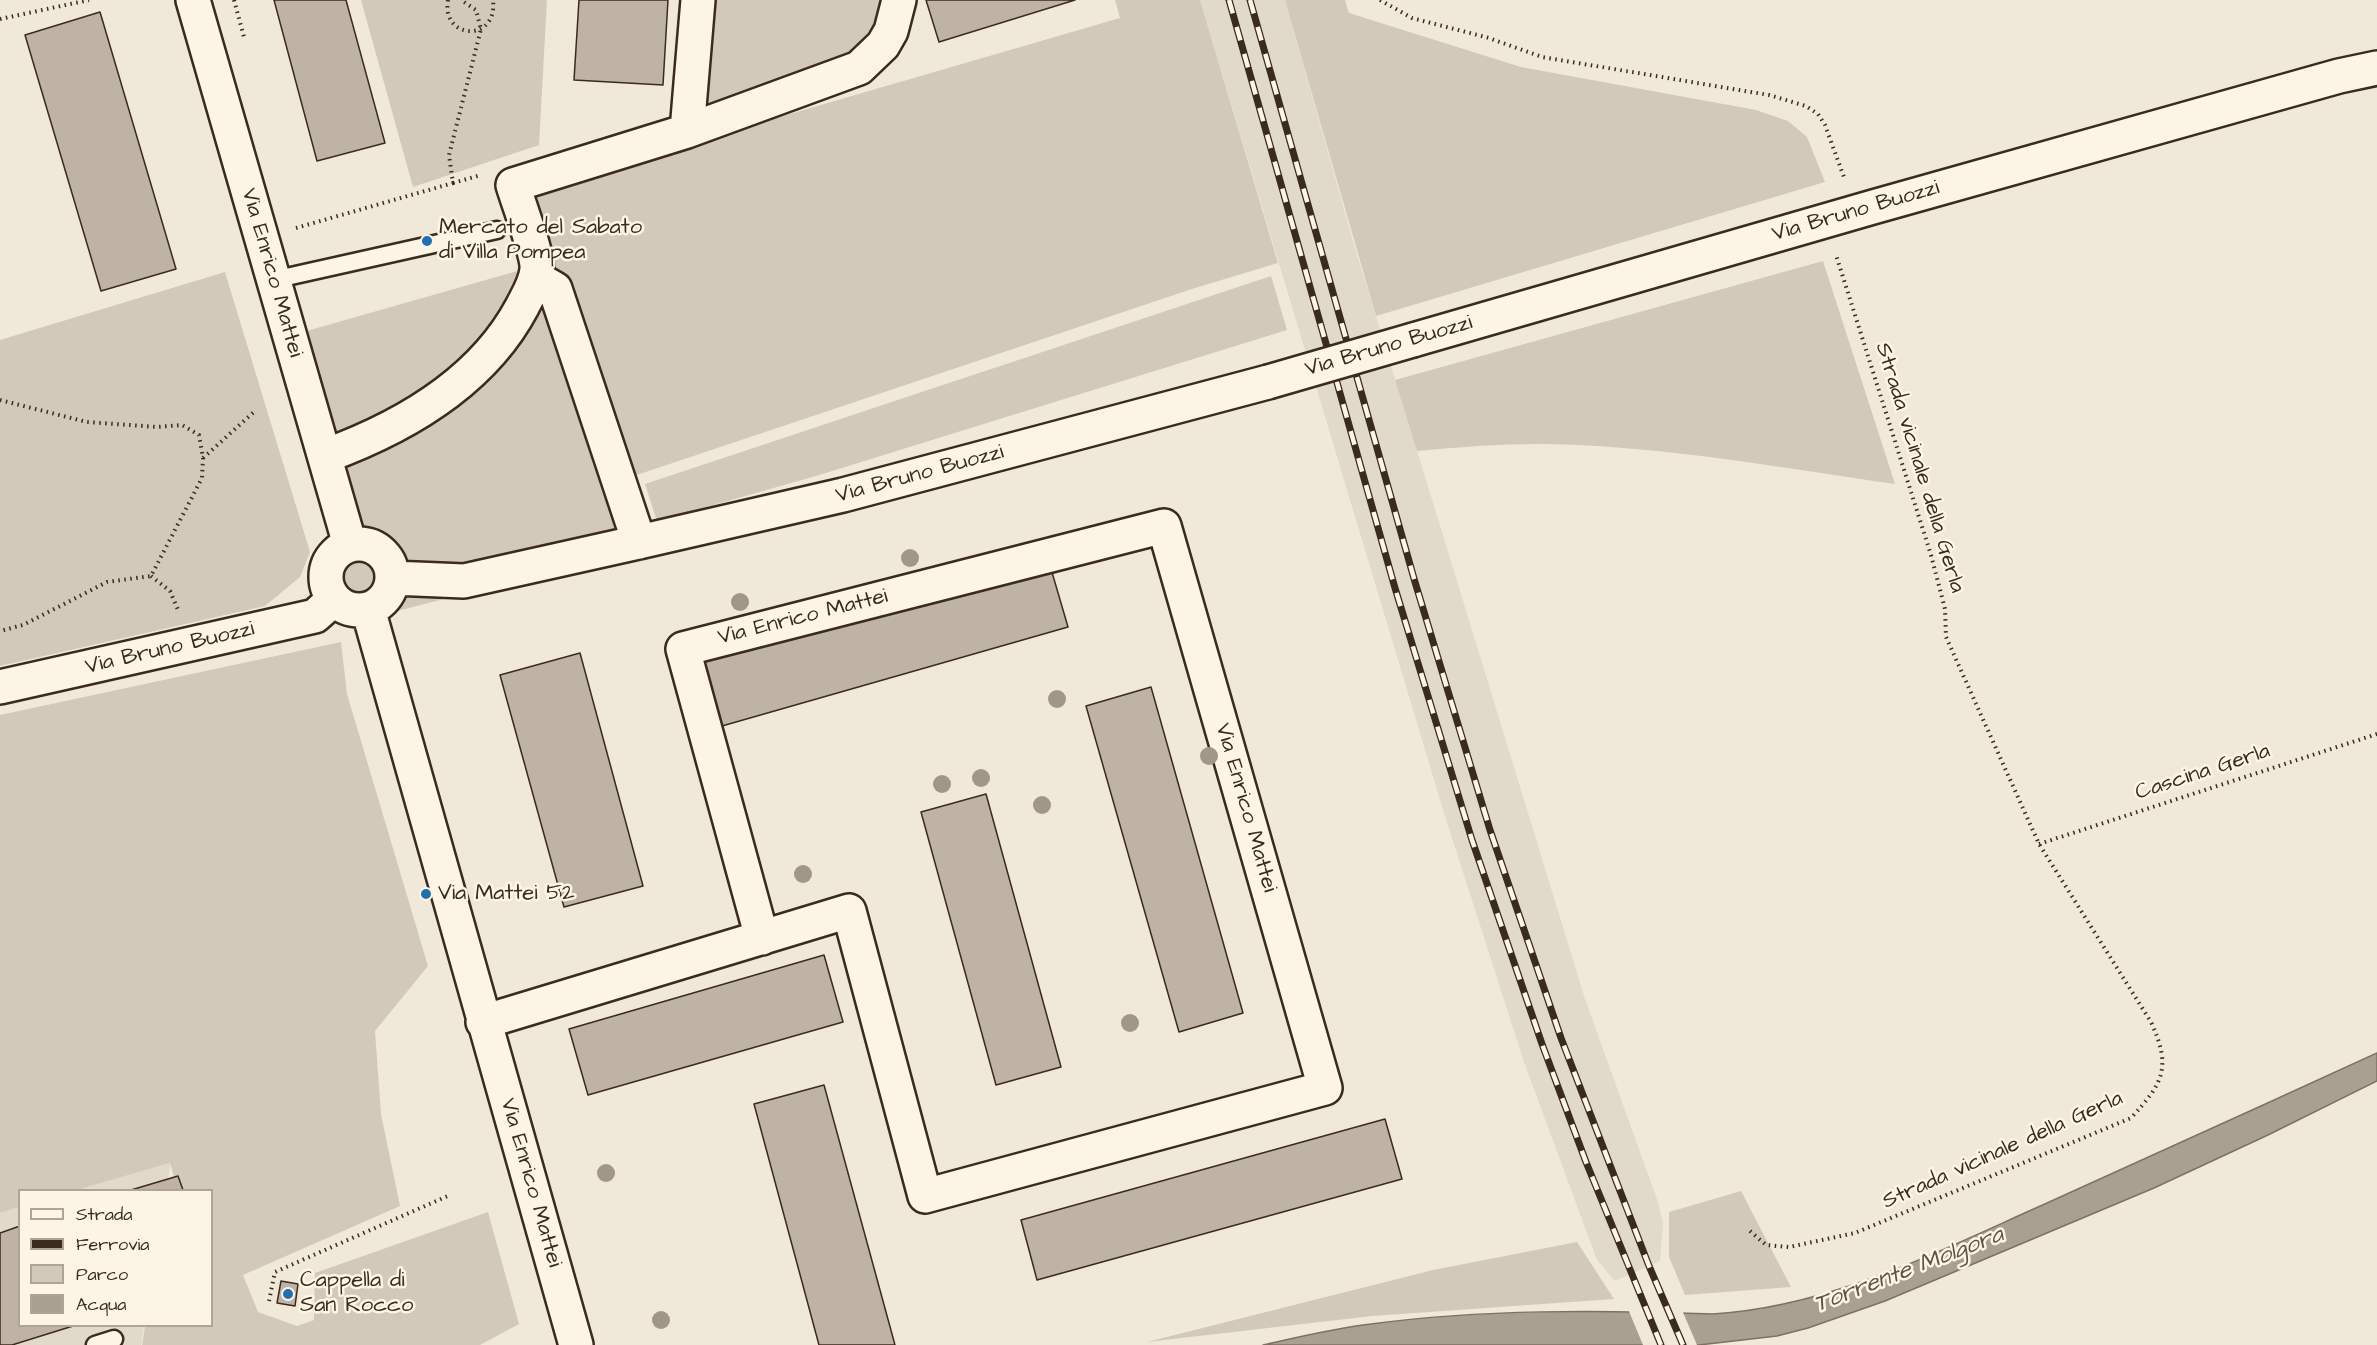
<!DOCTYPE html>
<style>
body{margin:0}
#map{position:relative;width:2377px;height:1345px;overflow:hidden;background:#f0e9d9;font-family:"Architects Daughter",sans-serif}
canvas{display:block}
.legend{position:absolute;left:18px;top:1189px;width:195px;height:138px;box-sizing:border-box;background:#fcf5e5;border:2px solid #afa495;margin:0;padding:8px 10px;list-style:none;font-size:18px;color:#3b2a1e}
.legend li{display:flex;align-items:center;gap:12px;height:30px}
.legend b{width:30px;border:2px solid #afa495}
</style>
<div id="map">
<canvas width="2377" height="1345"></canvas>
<ul class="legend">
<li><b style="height:8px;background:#fcf5e5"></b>Strada</li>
<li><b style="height:8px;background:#3b2a1e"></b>Ferrovia</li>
<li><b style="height:16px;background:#d2c9ba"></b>Parco</li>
<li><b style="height:16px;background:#aaa091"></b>Acqua</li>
</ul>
</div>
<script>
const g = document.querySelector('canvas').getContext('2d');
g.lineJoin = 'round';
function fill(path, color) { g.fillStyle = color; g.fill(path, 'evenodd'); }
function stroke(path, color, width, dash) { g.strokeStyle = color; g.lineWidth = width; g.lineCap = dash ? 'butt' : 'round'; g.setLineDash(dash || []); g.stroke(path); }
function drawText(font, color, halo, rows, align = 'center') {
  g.font = font + ' "Architects Daughter",sans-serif'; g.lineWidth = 5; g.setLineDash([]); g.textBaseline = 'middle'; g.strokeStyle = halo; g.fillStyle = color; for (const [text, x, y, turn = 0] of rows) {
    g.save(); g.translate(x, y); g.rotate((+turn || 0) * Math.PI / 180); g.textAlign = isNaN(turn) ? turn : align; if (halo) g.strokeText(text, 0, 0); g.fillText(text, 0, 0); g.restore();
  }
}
const built = new Path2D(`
 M1200,0h85l70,248 230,751 73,203 5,22 -3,37 -45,20 -18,-21 -73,-198 -80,-249z
 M171,1163l-5,27h-89z
 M19,1207l1,119h124l-3,19h-141v-132z`);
const green = new Path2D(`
 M361,0h186l-8,145 -126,42z
 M711,0h175l-12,26 -31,35 -139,51z
 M1115,0h85l78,263 -83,25 -576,193 22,67 -286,74 -80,-282 274,-78 55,169 -72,-242 588,-171z
 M1285,0h60l4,13 172,54 235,43 32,11 19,16 18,45 -449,134z
 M1823,261l72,223c-105,-15 -211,-34 -318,-39 -53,-3 -107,1 -160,6l-22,-71z
 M225,272l85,280 -10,25 -35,29 -265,60v-326z
 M1271,276l16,54 -471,146 -159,45 -12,-37z
 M341,642l6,52 81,272 -53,65 6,83 19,92 -157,69 15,37 39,14 17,-6 1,-47 173,-61 31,112 -39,21h-338l3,-19h67v-136h-34l-8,-27 -93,27h-57l-1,17 -19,6v-498z
 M1741,1191l50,96 -106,8 -16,-38v-45z
 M1577,1242l37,57 -242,17 -225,26 286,-72z`);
const water = new Path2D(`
 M2377,1053v28l-109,54 -114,53 -269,113 -77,27 -31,8 -78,9h-436c36,-8 72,-17 108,-21 112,-15 229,-14 342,-10 118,-7 228,-64 334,-111 110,-49 220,-100 330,-150z`);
const pier = new Path2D(`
 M1628,1309l54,1 15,35h-54z`);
const building = new Path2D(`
 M274,0h72l39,143 -68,18z
 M579,0h89l-5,85 -89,-5z
 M926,0h149l-136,42z
 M100,12l76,257 -75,22 -76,-256z
 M1049,562l19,65 -346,99 -19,-65z
 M580,653l63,233 -79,21 -64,-232z
 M1151,687l92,326 -64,19 -93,-326z
 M986,794l75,273 -65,18 -75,-273z
 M824,955l19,67 -255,73 -19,-66z
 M824,1085l71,260h-76l-65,-241z
 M1385,1119l17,60 -365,101 -16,-60z
 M178,1176l5,14h-52z
 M20,1226v100h53l-61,19h-12v-112z
 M281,1281l17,3 -3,22 -18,-3z`);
const path = new Path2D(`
 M234,0l10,37
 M448,0c-7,40 50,43 45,0
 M1380,0l32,18 77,20 53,19 227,38 37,11 12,8 7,11 20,55
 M0,19l89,-19
 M453,183l28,-8
 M296,228l157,-45 -4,-28 32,-126 -5,-19 -15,-10
 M0,400l87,22 70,5 25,-2 17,10 4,23 -1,20 -51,98 -44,6 -84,43 -23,6
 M203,458l52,-47
 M151,576l19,15 8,19
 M2039,844l338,-110
 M1750,1231l16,14 23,2 66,-14 276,-115c32,-35 41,-50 20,-96l-112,-178 -93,-207 -1,-28 -14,-54 -95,-300
 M269,1301l6,-29 175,-77`);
const lane = new Path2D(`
 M273,280l224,-50
 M95,1345l19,-6`);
const street = new Path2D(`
 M193,0l157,545
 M687,131l11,-131
 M536,278l19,11 84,253
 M1413,340l460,-133 466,-131 38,-8
 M325,456c77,-28 157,-74 197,-149 6,-12 14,-24 15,-38 1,-14 -19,-67 -24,-84l174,-54 172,-63 24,-23 8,-14 8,-31
 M326 577a33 33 0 1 1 66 0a33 33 0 1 1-66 0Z
 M392,578l72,3 175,-39 204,-47 425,-113
 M368,609l208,736
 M0,687l315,-71 19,-17
 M483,1022l366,-111 76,285 400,-108 -161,-562 -481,123 79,289`);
const rail = new Path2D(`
 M1229,0l166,588 77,252 70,204 44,118 75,183
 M1250,0l165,582 75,248 71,208 88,228 34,79`);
const streetBridge = new Path2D(`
 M1268,382l145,-42`);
const trees = [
 [910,558],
 [740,602],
 [1057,699],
 [1209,756],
 [981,778],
 [942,784],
 [1042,805],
 [803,874],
 [1130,1023],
 [606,1173],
 [661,1320]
];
const markers = [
 [427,241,6,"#1f6fb2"],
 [426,894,6,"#1f6fb2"],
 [288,1294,6,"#1f6fb2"]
];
const streetNames = [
 ["Via Bruno Buozzi",1856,212,-16],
 ["Via Enrico Mattei",271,273,74],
 ["Via Bruno Buozzi",1389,347,-16],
 ["Strada vicinale della Gerla",1919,468,73],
 ["Via Bruno Buozzi",920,475,-15],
 ["Via Enrico Mattei",803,618,-14],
 ["Via Bruno Buozzi",170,649,-13],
 ["Cascina Gerla",2203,773,-18],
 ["Via Enrico Mattei",1245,808,74],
 ["Strada vicinale della Gerla",2003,1151,-24],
 ["Via Enrico Mattei",530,1183,74]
];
const poiNames = [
 ["Mercato del Sabato",439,228],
 ["di Villa Pompea",439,253],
 ["Via Mattei 52",438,894],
 ["Cappella di",300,1281],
 ["San Rocco",300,1306]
];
const waterNames = [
 ["Torrente Molgora",1909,1271,-21]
];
fill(built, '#e1d9c9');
fill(green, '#d2c9ba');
fill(water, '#aaa091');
stroke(water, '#7e7163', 1.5);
fill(pier, '#f0e9d9');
fill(building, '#beb3a4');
stroke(building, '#3b2a1e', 1.5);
stroke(lane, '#3b2a1e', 21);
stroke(street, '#3b2a1e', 38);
stroke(path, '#3b2a1e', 4, [1.5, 4.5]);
stroke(lane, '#fcf5e5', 16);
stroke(street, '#fcf5e5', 33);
stroke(rail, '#3b2a1e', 7);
stroke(rail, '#fcf5e5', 4.5, [14]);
stroke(streetBridge, '#3b2a1e', 38, []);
stroke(streetBridge, '#fcf5e5', 33);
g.fillStyle = '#a19688';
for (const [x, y] of trees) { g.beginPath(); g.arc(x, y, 9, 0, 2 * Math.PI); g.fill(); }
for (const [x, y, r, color] of markers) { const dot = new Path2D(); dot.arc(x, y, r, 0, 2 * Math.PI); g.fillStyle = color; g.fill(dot); stroke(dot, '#fcf5e5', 2); }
drawText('22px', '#3b2a1e', '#fcf5e5', streetNames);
drawText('22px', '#3b2a1e', '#fcf5e5', poiNames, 'left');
drawText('italic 24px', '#625346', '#fcf5e5', waterNames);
</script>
